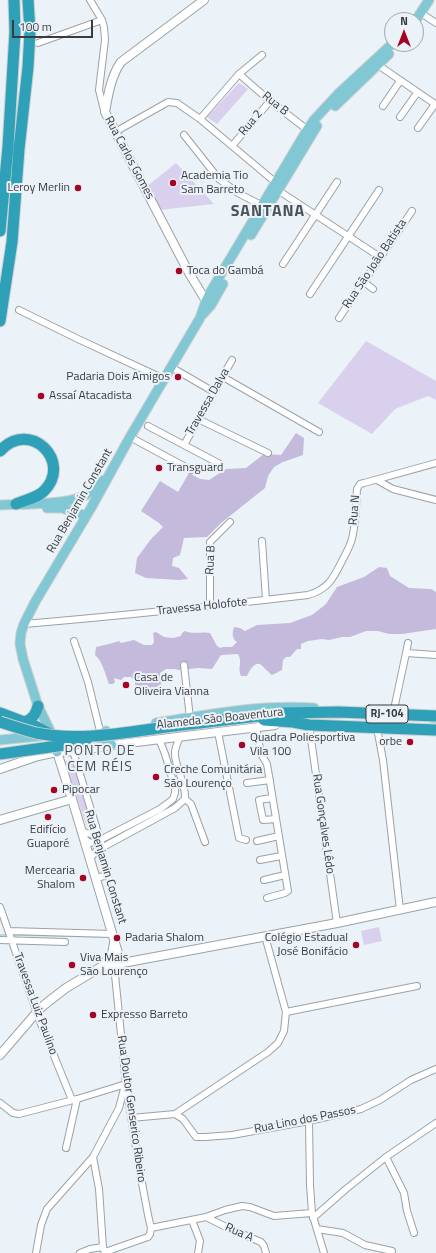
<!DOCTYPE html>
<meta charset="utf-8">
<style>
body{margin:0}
#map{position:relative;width:436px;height:1253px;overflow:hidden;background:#ebf2f8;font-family:"Titillium Web",sans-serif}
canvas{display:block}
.north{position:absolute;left:384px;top:12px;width:40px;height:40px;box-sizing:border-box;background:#ebf2f8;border:1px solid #a4a9ae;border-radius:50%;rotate:0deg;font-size:11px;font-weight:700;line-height:16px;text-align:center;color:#393b3e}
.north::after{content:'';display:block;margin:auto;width:14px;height:18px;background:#a30523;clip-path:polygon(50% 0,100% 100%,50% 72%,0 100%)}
.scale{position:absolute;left:12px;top:20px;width:81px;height:18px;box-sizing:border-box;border:2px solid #393b3e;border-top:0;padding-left:5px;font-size:12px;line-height:14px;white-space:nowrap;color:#393b3e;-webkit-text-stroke:3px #ebf2f8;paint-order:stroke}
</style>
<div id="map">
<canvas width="436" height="1253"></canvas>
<div class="north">N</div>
<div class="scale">100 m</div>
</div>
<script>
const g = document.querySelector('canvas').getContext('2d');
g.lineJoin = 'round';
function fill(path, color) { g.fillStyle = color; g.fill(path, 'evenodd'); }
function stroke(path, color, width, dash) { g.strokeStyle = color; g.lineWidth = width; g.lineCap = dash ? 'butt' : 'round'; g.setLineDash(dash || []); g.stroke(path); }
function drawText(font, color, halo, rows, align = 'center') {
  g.font = font + ' "Titillium Web",sans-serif'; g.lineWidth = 4; g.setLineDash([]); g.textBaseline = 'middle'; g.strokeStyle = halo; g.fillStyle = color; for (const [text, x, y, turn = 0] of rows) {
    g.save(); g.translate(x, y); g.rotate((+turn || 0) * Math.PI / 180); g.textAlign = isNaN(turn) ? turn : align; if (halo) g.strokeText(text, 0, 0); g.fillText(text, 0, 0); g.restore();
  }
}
const green = new Path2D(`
 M239,83l9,6 -31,35 -10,-7z
 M176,163l38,41 -55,6 -13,-23z
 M366,341l70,40v19l-8,-4 -33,13 -23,25 -54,-31z
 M72,760l19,64 -2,3 -3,-2 -21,-64z
 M379,927l3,14 -18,4 -3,-14z`);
const forest = new Path2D(`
 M296,433l8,5 -1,17 -20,7 -9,5 -6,9 -3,12 -44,35 -14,14 -23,1 -4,17 -7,3 -1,8 7,2 9,11 -9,1 -33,-2 -11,-5 2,-15 14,-19 12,-12 -4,-4 -18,-12 19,-30 18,11 11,-19 11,6 9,1 17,-11 20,-1 18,-14 17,1z
 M379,567l8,1 3,8 19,12 22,1 5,3v37l-34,5h-13l-11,-3h-12l-16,6h-8l-13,3 -7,-1 -14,2 -7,3v5h-4l-7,8h-4l-3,3 -1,10 -10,5c-3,-2 -10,-10 -12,-11 -6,-2 -11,7 -13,12h-6c-4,-9 2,-13 -3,-22l-17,1 -9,14 -13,-1 -20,2 -5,-1h-8l-6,4 1,11c-7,6 -17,6 -25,4l-1,-4v-3l-4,-4h-7l-3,3 -7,-2 1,4 -2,2h-4c-4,-10 -6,-22 -14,-29l1,-8 13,-3 10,-3 2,2 13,-3 10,5h8l2,-3 -1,-9 3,-1 8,5 9,1 8,-2 1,-3 3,-2c9,4 16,0 25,2l7,13 3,2 3,-1h9l5,-5c-5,-3 -5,-9 -3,-15l6,1 5,3 12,-6 33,-2 22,-8 14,-11 11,-17 27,-10z`);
const stream = new Path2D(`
 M430,722l6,1
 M0,935h8
 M12,935l96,2`);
const street = new Path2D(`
 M90,0l12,20 2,7 1,13 -6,50 5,20
 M421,13l15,10
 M38,43l64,-23
 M378,65l57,39 -17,24
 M239,74l31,27 39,30
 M383,106l17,-25
 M400,117l17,-24
 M200,119l39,-45 23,-19
 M115,132l53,-30 9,1 23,16 75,63
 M184,135l35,44 19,14 23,12
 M232,146l38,-45
 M276,189l104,68
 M283,264l54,-82
 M363,281l10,8
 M310,294l69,-104
 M19,310l59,29 86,40
 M339,318l73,-107
 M171,367l43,25
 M223,377l96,55
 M198,419l70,34
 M148,426l72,38
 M130,437l61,33
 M184,445l48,-85
 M377,480l16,9 43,11
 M262,541l4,59
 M210,606v-64l20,-20
 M24,624c95,-8 190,-18 284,-29 21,-6 26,-18 35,-36 3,-6 6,-11 8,-17 5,-15 5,-37 6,-53l3,-5 4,-1 72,-20
 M74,641l14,41 12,49
 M406,653l2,-10
 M184,665l6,53
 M393,714l13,-61 30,2
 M309,725l28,198
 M256,727l5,27 6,10 21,127 -3,2 -18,5
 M377,728l6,32 17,150
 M218,732l21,106 7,2
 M73,751l28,92
 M247,783l23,-3
 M272,798l-13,2 4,20 13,-1
 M185,799l6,5 14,38
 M81,831l9,3 3,-1 3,-7
 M84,839l7,4 9,-3 60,-31 8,-6 5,-4 2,-6v-5l-10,-34 -6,-15
 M257,841l22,-5
 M90,859l6,-8 79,-43 10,-9c1,-16 -9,-29 -10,-44 -1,-6 3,-13 5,-19
 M260,860l21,-4
 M96,878l8,-2
 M264,880l21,-5
 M0,907l39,112 33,81
 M9,931l103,3
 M0,940l65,2
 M114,965l12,119 13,83 9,48 3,13
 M286,1012l131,-26
 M0,1103l13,10 6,1 58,-15 49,-15
 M175,1114l8,5 13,18h9l27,-2 77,-14 52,-12 19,-9 31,-20 25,-11
 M131,1118l44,-4 93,-62 10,-9 6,-12 2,-19 -21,-76
 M309,1121l1,64 2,28 12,40
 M66,1148l11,-49
 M93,1157l6,32 4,58 2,6
 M386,1157l18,36 3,18 7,22
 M206,1217l22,11 33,14 3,4 2,7
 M313,1218l33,-29 40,-32 50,-34
 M192,1220l8,21 -2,12
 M317,1229l26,4 22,12 27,6
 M105,1252l43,-15 2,-3 1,-6 55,-11 19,-7 17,-4 8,1 24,9 38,-3
 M36,1253l5,-28 6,-16 46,-52 26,-49 6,-23
 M80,1253l10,-4 13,-2`);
const secondary = new Path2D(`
 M204,0l-83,62c-10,14 -13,33 -16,50l84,161 17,28 3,2
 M57,752l15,47 49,164
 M0,769l38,-13 19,-4 21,-1 34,-6 163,-20
 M0,820l72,-21
 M101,967l236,-44 99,-21
 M0,1055l37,-43 7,-7 22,-17 35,-21 11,-13 2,-11`);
const primary = new Path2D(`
 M416,20l13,-20
 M335,106l54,-52
 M251,235l66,-109
 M203,314l8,-9 12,-21
 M0,505c22,-1 65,0 84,-9 8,-4 13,-11 20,-16
 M47,508h15l24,8
 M156,723c52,-8 105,-19 158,-15
 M106,731l-3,2 -1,5 2,4 8,3
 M0,740l40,-4
 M57,752l-5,-17 -14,-29 -15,-47 -3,-15 1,-11 3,-9 11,-22 56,-94 39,-71 70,-119 6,-17 5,-10 96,-161 7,-10 25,-27 53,-49`);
const highway = new Path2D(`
 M0,231l8,-84 7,-115 -1,-32
 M0,321l12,-79 7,-93 9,-82 2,-36 -2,-31
 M0,451c30,-33 73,11 44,40 -7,7 -19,9 -28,13
 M0,713l37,14 15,8
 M264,720l29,2 16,3 127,5
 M25,722c8,-3 11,-8 13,-16
 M174,726l109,-13 56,-1 97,4`);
const highwayBridge = new Path2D(`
 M0,722c12,4 24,8 36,11 45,9 92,-1 138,-7
 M0,754l86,-12`);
const markers = [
 [173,183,4,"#a30523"],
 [78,188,4,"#a30523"],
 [179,271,4,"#a30523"],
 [178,377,4,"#a30523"],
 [41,396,4,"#a30523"],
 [159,468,4,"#a30523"],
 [126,685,4,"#a30523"],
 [410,742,4,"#a30523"],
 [242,745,4,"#a30523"],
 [156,777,4,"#a30523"],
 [54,790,4,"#a30523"],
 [48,817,4,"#a30523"],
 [83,878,4,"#a30523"],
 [117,938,4,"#a30523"],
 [356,945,4,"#a30523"],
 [72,965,4,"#a30523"],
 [93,1015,4,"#a30523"]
];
const shields = [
 [387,714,42]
];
const shieldNames = [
 ["RJ-104",387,714]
];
const streetNames = [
 ["Rua B",275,104,39],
 ["Rua 2",251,123,-50],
 ["Rua Carlos Gomes",129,158,62],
 ["Rua São João Batista",375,264,-56],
 ["Travessa Dalva",208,402,-60],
 ["Rua Benjamin Constant",80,501,-60],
 ["Rua N",355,510,-85],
 ["Rua B",211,560,-87],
 ["Travessa Holofote",202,607,-6],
 ["Alameda São Boaventura",220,719,-6],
 ["Rua Gonçalves Lêdo",323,824,82],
 ["Rua Benjamin Constant",105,867,73],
 ["Travessa Luiz Paulino",35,1004,70],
 ["Rua Doutor Genserico Ribeiro",131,1109,82],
 ["Rua Lino dos Passos",305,1120,-11],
 ["Rua A",239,1233,24]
];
const poiNames = [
 ["Academia Tio",181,176],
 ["Sam Barreto",181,190],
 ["Leroy Merlin",70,188,"right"],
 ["Toca do Gambá",187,271],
 ["Padaria Dois Amigos",170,377,"right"],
 ["Assaí Atacadista",49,396],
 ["Transguard",167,468],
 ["Casa de",134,678],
 ["Oliveira Vianna",134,692],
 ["Quadra Poliesportiva",250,738],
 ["Vila 100",250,752],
 ["orbe",402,742,"right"],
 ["Creche Comunitária",164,770],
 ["São Lourenço",164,784],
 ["Pipocar",62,790],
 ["Edifício",48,830,"center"],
 ["Guaporé",48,844,"center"],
 ["Mercearia",75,871,"right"],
 ["Shalom",75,885,"right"],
 ["Padaria Shalom",125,938],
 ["Colégio Estadual",348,938,"right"],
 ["José Bonifácio",348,952,"right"],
 ["Viva Mais",80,958],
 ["São Lourenço",80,972],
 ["Expresso Barreto",101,1015]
];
const quarterNames = [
 ["PONTO DE",100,752],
 ["CEM RÉIS",100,768]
];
const districtNames = [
 ["SANTANA",268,212]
];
fill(green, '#d8d0ec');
fill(forest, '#c3badc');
stroke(stream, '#a7d5cf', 1.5);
stroke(street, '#9ba2a7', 8);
stroke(secondary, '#9ba2a7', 10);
stroke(primary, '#cfd0d1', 11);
stroke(highway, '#cfd0d1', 13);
stroke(street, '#fff', 6);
stroke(secondary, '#fff', 8);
stroke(primary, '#82c7d4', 9);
stroke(highway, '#2ea1b8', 11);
stroke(highwayBridge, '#cfd0d1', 13, []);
stroke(highwayBridge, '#2ea1b8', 11);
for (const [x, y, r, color] of markers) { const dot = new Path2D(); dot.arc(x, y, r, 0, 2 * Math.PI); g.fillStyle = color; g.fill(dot); stroke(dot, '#ebf2f8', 1.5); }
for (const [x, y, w] of shields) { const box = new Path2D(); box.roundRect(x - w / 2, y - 9, w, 18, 3); g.fillStyle = '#ebf2f8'; g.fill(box); stroke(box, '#393b3e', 1); }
drawText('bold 11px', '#393b3e', null, shieldNames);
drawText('12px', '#393b3e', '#ebf2f8', streetNames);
drawText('12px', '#393b3e', '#ebf2f8', poiNames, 'left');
g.letterSpacing = '1px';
drawText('14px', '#4c5156', '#ebf2f8', quarterNames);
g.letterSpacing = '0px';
g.letterSpacing = '1px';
drawText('bold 16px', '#4c5156', '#ebf2f8', districtNames);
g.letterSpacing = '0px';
</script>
